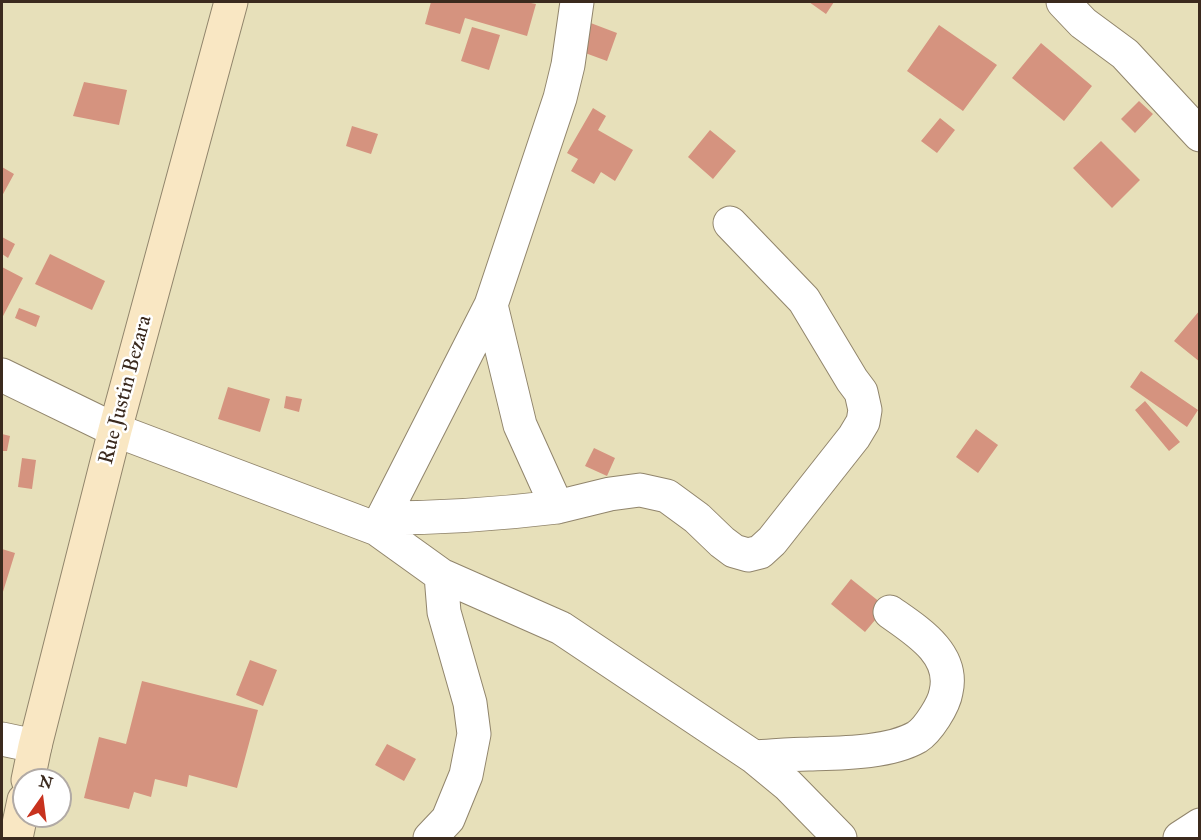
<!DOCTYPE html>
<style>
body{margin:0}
#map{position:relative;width:1201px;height:840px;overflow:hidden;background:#e7e0ba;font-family:"IM FELL Great Primer",serif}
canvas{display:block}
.frame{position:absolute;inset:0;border:3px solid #3b2a1e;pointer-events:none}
.north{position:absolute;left:12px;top:768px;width:60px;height:60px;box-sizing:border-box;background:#fff;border:2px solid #b1aaa5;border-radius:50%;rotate:14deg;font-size:16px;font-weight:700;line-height:24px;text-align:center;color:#3b2a1e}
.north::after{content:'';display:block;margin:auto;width:21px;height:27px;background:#c8321e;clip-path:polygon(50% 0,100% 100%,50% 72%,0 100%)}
</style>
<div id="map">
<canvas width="1201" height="840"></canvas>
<div class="frame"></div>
<div class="north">N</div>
</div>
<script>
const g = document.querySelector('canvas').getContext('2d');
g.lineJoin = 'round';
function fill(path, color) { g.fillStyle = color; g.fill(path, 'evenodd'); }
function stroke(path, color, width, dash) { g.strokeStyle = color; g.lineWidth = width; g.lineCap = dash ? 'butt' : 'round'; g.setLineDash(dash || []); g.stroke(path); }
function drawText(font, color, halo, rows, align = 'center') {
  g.font = font + ' "IM FELL Great Primer",serif'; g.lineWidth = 5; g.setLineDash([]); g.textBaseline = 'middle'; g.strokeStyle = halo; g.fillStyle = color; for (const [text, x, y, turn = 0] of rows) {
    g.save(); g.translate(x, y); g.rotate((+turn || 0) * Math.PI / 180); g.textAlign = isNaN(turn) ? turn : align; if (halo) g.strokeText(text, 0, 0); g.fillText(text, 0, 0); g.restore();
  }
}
const building = new Path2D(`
 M431,2h95l10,2 -9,32 -62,-18 -5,16 -35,-10z
 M809,2h25l-8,12z
 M588,22l29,11 -10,28 -30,-11z
 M939,25l58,40 -34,46 -56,-40z
 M472,27l28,8 -11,35 -28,-9z
 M1041,43l51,43 -28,35 -52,-43z
 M84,82l43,8 -8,35 -46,-9z
 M1139,101l14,13 -18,19 -14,-14z
 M593,108l13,8 -8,14 35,20 -18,31 -14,-9 -7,12 -23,-13 7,-12 -11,-6z
 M940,118l15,12 -18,23 -16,-12z
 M352,126l26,8 -7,20 -25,-8z
 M710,130l26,21 -23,28 -25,-22z
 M1101,141l39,39 -28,28 -39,-40z
 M2,167l12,7 -12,22z
 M2,237l13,7 -7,14 -6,-4z
 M50,254l55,27 -13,29 -57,-26z
 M2,267l21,11 -21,40z
 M19,308l21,8 -4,11 -21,-9z
 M1200,310v52l-26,-21z
 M1141,371l57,39 -11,17 -57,-40z
 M228,387l42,12 -10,33 -42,-13z
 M286,396l16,3 -3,13 -15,-4z
 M1145,401l35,41 -11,9 -34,-41z
 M976,429l22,16 -20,28 -22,-16z
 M2,434l8,2 -3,15h-5z
 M594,448l21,10 -8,18 -22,-10z
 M22,458l14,2 -4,29 -14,-2z
 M2,549l13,4 -13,42z
 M851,579l35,28 -21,25 -34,-28z
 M250,660l27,10 -14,36 -27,-11z
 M142,681l116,29 -21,78 -48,-13 -2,12 -32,-8 -4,18 -17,-5 -5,17 -45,-11 15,-61 27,7z
 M387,744l29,15 -12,22 -29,-16z`);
const street = new Path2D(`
 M1063,2l20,21 42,31 75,81
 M491,305l29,120 37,82 53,-13 30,-4 27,6 30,22 25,24 12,9 14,4 12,-3 12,-11 82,-104 9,-15 2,-12 -4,-18 -9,-12 -48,-80 -74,-77
 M2,375l113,55 262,99 64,46 120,53 193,129 34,28 52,53
 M383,518c58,0 116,-4 174,-11
 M377,529l114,-224 69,-207 8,-33 9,-63
 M2,739l33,7
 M754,757c19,-1 37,-3 55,-3 32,-1 80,-1 108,-17 11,-7 27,-32 29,-45 9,-38 -29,-61 -56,-80
 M430,838l18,-19 18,-44 8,-41 -4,-31 -26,-91 -3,-37
 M1180,838l20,-13`);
const secondary = new Path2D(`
 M28,780l7,-34 80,-316 116,-428
 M16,838l8,-38`);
const streetNames = [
 ["Rue Justin Bezara",126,390,-75]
];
fill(building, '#d5937f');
stroke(street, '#91856c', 35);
stroke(secondary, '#91856c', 35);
stroke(street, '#fff', 33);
stroke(secondary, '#f9e7c3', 33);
drawText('21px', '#3b2a1e', '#fff', streetNames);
</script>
